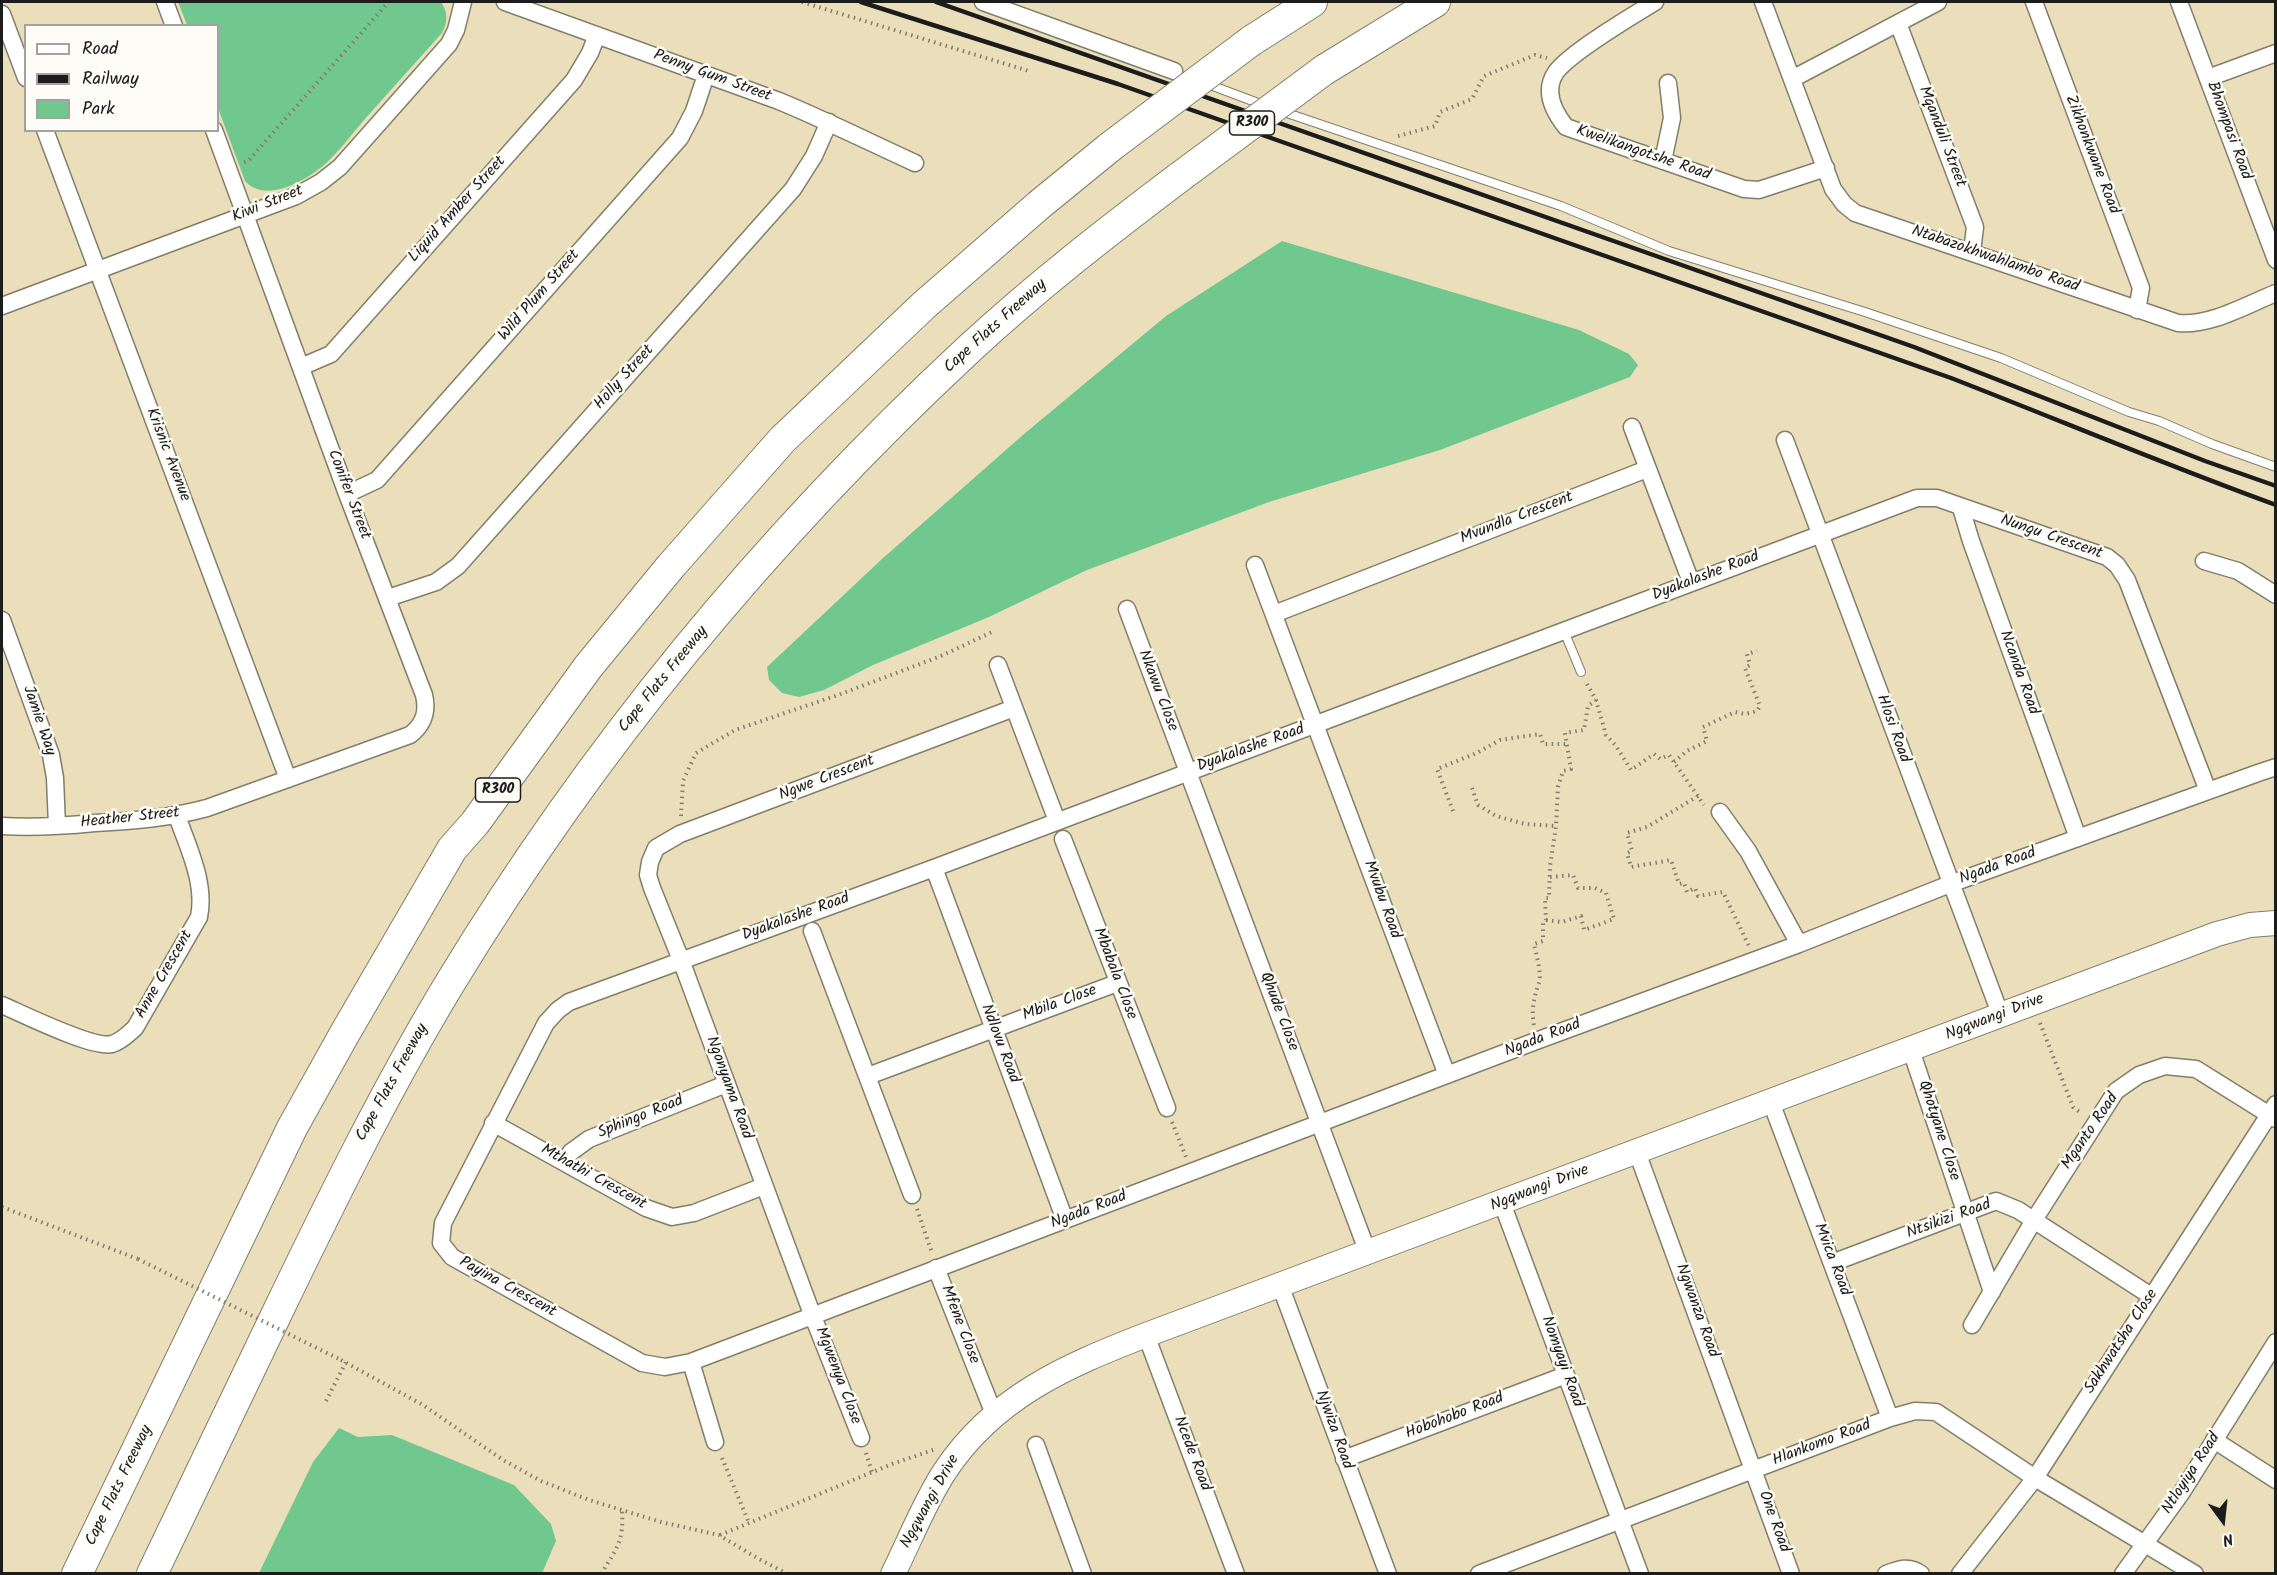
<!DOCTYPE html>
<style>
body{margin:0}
#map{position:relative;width:2277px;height:1575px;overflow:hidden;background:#eadfba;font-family:Kalam,sans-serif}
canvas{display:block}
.frame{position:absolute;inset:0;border:3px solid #1c1c1c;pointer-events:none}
.legend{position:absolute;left:24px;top:24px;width:195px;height:108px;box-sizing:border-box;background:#fdfcf7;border:2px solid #a3a29f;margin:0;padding:8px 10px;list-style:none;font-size:18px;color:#1c1c1c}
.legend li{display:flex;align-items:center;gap:12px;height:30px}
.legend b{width:30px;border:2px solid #a3a29f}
.north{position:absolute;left:2193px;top:1491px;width:60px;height:60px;-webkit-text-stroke:4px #fdfcf7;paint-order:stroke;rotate:165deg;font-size:16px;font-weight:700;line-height:24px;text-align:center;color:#1c1c1c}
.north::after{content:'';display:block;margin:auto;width:21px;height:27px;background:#1c1c1c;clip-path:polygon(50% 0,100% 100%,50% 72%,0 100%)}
</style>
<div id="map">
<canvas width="2277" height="1575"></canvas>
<div class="frame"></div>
<ul class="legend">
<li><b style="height:8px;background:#fff"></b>Road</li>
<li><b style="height:8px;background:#1c1c1c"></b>Railway</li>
<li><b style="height:16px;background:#71c88e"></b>Park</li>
</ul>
<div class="north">N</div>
</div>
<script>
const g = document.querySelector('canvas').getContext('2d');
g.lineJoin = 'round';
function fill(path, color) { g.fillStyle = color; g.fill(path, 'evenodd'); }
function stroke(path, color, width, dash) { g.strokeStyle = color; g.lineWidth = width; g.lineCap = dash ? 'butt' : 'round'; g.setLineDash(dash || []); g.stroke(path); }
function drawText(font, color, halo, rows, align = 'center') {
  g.font = font + ' Kalam,sans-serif'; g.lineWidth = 5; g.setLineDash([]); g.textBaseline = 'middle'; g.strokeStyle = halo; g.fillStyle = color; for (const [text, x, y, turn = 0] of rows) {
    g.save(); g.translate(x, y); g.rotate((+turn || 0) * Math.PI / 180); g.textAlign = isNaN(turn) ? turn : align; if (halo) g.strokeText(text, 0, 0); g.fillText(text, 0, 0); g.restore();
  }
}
const green = new Path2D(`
 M178,2h263c7,10 7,20 1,31 -26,29 -52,58 -78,87 -13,15 -25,32 -40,45 -19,16 -58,39 -79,16l-27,-73v-82l-31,-1z
 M1282,241l297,89 50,24 9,11 -8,12 -190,73 -171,52 -182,68 -98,47 -116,48 -49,25 -25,7 -17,-4 -13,-13 -2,-13 115,-108 142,-125 142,-118z
 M339,1428l19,9 34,-2 122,50 37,39 5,17 -13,30 -2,3 -282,-1 54,-111z`);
const path = new Path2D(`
 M802,2l227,69
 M1398,136l37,-10 5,-14 32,-13 12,-23 51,-21 12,3
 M244,162l4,-1 138,-156v-3
 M1587,684l9,16 10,35 10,11 15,24 23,-16 6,5 9,-4 35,50
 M1674,762l13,-11 20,-10 -4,-14 32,-15 10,2 12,-3 3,-5 -15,-38 5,-3 -3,-11 10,-3
 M1472,788l6,17 18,11 29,8 31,2
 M1698,796l-51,31 -20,6 5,18 -5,2 4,14 40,-7 8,24 5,-1 3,9 8,-4 3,8 25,-4 26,54
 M1453,811l-16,-42 40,-16 23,-13 40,-6 3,10h24
 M681,816l2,-35 13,-28 39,-23 103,-35 103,-39 51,-24
 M1546,920l16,2 19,-6 3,14 30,-11 -8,-26 -11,-5h-17l-5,-13 -23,2
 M2040,1023l33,84 8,6
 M1534,1025c-3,-15 0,-28 5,-42 3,-10 -3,-29 -5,-39l9,-3v-19l3,-2 -1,-22h4l1,-32 6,-40 2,-39 5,-16 8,-2 -6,-36 19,-3 4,-24 8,-6
 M1172,1122l14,35
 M2,1207l136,52
 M917,1209l15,44
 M341,1360l82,45 80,55 38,21 48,19 72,22 58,13 38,23 31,16
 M326,1401l20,-39
 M866,1453l6,19
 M722,1458l27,65
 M720,1535l172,-71 44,-15
 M601,1574c16,-26 23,-33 21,-64`);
const lane = new Path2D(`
 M1205,83l61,23
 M1281,111l280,95 108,45 196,61 136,46 128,54 30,9 53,23 64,23
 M1564,631l17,41`);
const street = new Path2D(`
 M165,2l9,24
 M505,2l274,99c46,19 90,41 136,62
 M983,2l191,69
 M1655,2c-23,14 -84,50 -99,70 -13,19 -2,40 10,55l178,62 15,1 67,-22
 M1763,2l70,187 11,15 11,9 323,110c33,3 68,-18 98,-30
 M2034,2l107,286 -4,22
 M2179,2l97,258
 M2,14l24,64
 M1898,23l77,204 -3,25
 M2208,78l68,-25
 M1792,79l146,-77
 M45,130l243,649
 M1663,161l9,-43 -4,-35
 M2,306l294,-110 25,-14 19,-15 109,-123 7,-14 7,-28
 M301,367l30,-13 243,-274 16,-27 7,-18
 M1632,427l59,155
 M1785,440l216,576
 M347,494l30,-14 303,-342 14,-27 12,-36
 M1961,508l10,33 107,297
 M2204,561l34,10 38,24
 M1255,565l192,510
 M388,598l48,-16 22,-16 335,-377 21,-33 15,-34
 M1127,609l241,644
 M1274,614l373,-145
 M2,620l49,135 4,23 2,48
 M998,665l59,156
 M2208,791l-81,-211 -10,-15 -10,-8 -170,-59h-20l-983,370 -365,134 -11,8 -12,13 -103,200 -2,20 11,14 190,106 23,4 26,-5 845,-321 263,-97 151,-60 308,-111 18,-6
 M1720,812l28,39 51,93
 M2,826c31,2 62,0 93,-3 38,-2 75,-5 112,-15l203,-73c14,-11 18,-23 14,-40l-77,-201 -133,-364
 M1063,839l104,269
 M934,868l131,352
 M812,931l100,264
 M2,1005c21,9 91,44 110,39 10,-3 16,-10 23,-16l64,-111c7,-34 -11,-70 -22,-101
 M1911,1050l81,242
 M868,1076l249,-93
 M1771,1102l119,316
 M493,1123l153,85 26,9 22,-4 70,-27
 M1637,1152l154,422
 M564,1162l7,-10 18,-13 137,-55
 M1502,1203l138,371
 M1832,1263l164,-62 22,9 133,86
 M936,1268l58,146
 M1280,1285l108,289
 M1972,1325l62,-105 82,-129 23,-16 26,-9 31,3 80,50
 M1146,1335l90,239
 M691,1362l24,80
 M861,1438l-49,-124 -131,-354 -29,-72 -4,-13 2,-13 6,-14 24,-14 334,-126
 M2214,1440l62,40
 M1036,1445l47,129
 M1344,1459l222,-84
 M1479,1574l411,-156 25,-7 21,1 99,66 160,96
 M1886,1574c13,-5 23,-9 35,0
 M1960,1574l75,-96 241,-374
 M2123,1574l59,-82 94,-150`);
const secondary = new Path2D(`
 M893,1574c17,-34 31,-71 52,-103 49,-74 121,-105 201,-136l1071,-401 33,-9 26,-2`);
const highway = new Path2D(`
 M1251,41l61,-39
 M1324,70l111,-68
 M77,1574l215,-446 53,-95 107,-184 23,-26 113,-156 83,-101 112,-127 140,-133 116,-101 71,-58
 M152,1574c42,-88 84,-176 126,-263 54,-112 108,-222 172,-328 142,-234 319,-448 519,-634 67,-62 139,-118 212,-173`);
const rail = new Path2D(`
 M861,2l257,82 833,294c108,42 215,87 325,127
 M936,2l978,345 291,114 71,25`);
const pathBridge = new Path2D(`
 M138,1259l203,101`);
const highwayBridge = new Path2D(`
 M1110,147l141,-106
 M1181,176l143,-106`);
const shields = [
 [1252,123,45],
 [498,790,45]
];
const shieldNames = [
 ["R300",1252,123],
 ["R300",498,790]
];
const streetNames = [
 ["Penny Gum Street",712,77,20],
 ["Bhompasi Road",2228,131,70],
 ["Mqanduli Street",1941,137,69],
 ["Kwelikangotshe Road",1643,154,19],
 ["Zikhonkwane Road",2091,155,69],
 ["Kiwi Street",268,205,-22],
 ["Liquid Amber Street",458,210,-48],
 ["Ntabazokhwahlambo Road",1995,260,19],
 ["Wild Plum Street",540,296,-49],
 ["Cape Flats Freeway",996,327,-42],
 ["Holly Street",625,378,-48],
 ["Krisnic Avenue",167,455,69],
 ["Conifer Street",348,495,69],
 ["Mvundla Crescent",1517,519,-21],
 ["Nungu Crescent",2051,538,19],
 ["Dyakalashe Road",1706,577,-21],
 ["Ncanda Road",2018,673,70],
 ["Cape Flats Freeway",664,680,-51],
 ["Nkawu Close",1157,691,69],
 ["Jamie Way",38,721,71],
 ["Hlosi Road",1892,729,70],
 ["Dyakalashe Road",1251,749,-20],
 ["Ngwe Crescent",827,779,-21],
 ["Heather Street",130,819,-6],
 ["Ngada Road",1998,867,-20],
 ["Mvubu Road",1381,900,70],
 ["Dyakalashe Road",796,918,-20],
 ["Mbabala Close",1114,974,69],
 ["Anne Crescent",165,975,-60],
 ["Mbila Close",1060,1004,-20],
 ["Qhude Close",1278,1012,69],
 ["Ngqwangi Drive",1995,1018,-21],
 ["Ngada Road",1543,1039,-21],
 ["Ndlovu Road",999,1044,69],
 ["Cape Flats Freeway",393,1083,-61],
 ["Ngonyama Road",728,1088,70],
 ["Sphingo Road",641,1118,-22],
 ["Qhotyane Close",1938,1131,72],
 ["Mganto Road",2091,1132,-56],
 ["Mthathi Crescent",593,1178,29],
 ["Ngqwangi Drive",1540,1189,-21],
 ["Ngada Road",1089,1211,-21],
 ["Ntsikizi Road",1949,1220,-20],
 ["Mvica Road",1831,1260,69],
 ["Payina Crescent",507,1288,29],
 ["Ngwanza Road",1696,1311,70],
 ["Mfene Close",959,1325,69],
 ["Sakhwatsha Close",2122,1342,-57],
 ["Nomyayi Road",1561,1362,70],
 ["Mgwenya Close",837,1376,69],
 ["Hobohobo Road",1455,1417,-21],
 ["Njwiza Road",1333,1430,70],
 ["Hlankomo Road",1822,1444,-21],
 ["Ncede Road",1191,1454,69],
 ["Ntloyiya Road",2192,1474,-57],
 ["Cape Flats Freeway",120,1486,-64],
 ["Ngqwangi Drive",931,1502,-61],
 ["One Road",1773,1522,70]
];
fill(green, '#71c88e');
stroke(lane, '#837e6b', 10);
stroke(street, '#837e6b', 19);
stroke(secondary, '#837e6b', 26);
stroke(highway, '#837e6b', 32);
stroke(path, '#837e6b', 4, [1.5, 4.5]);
stroke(lane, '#fff', 8);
stroke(street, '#fff', 16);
stroke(secondary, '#fff', 24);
stroke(highway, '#fff', 30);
stroke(rail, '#1c1c1c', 4.5);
stroke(highwayBridge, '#837e6b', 32, []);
stroke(pathBridge, '#837e6b', 4, [1.5, 4.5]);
stroke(highwayBridge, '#fff', 30);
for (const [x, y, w] of shields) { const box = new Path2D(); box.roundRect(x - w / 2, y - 12, w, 24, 4.5); g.fillStyle = '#fdfcf7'; g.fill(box); stroke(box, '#1c1c1c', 1.5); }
drawText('bold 15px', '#1c1c1c', null, shieldNames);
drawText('16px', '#1c1c1c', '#fdfcf7', streetNames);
</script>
